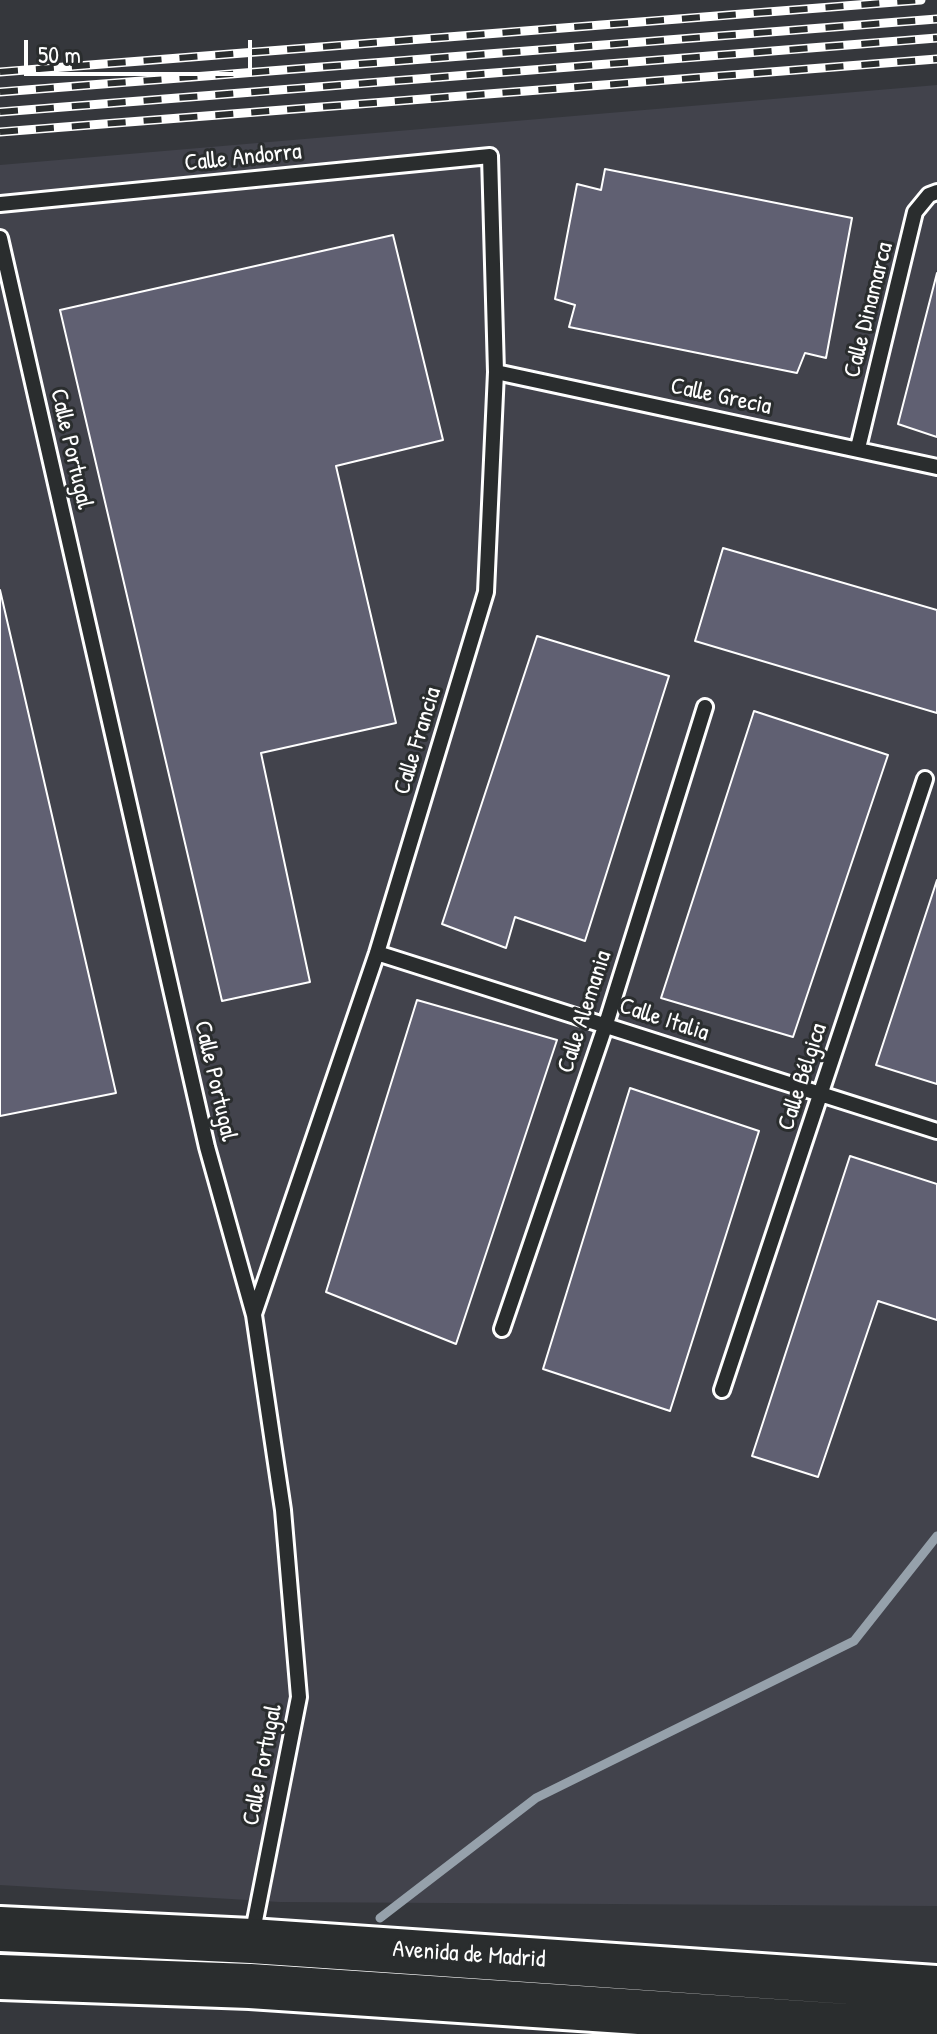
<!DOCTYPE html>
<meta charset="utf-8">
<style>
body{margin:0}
#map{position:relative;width:937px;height:2034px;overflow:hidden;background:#35373c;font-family:"Patrick Hand",sans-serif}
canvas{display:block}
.scale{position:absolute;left:24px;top:40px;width:228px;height:36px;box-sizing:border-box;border:4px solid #fff;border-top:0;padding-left:10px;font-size:24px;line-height:28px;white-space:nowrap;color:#fff;-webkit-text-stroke:6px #2a2d2e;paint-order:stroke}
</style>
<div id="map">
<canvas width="937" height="2034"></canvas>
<div class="scale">50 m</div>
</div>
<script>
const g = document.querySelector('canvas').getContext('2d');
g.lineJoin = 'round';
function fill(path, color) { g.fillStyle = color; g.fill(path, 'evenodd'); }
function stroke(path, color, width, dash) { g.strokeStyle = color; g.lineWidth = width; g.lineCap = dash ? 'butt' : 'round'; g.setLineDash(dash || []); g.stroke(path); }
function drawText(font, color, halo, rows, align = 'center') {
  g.font = font + ' "Patrick Hand",sans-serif'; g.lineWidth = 6; g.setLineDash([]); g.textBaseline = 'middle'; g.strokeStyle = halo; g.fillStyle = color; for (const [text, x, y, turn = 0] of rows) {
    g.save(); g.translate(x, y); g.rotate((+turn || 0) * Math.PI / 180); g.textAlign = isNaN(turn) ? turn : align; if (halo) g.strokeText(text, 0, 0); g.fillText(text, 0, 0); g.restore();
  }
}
const built = new Path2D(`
 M937,85v1821l-657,-4 -280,-17v-1720z`);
const stream = new Path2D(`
 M380,1918l156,-120 318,-157 83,-105`);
const building = new Path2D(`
 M605,169l247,49 -26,140 -21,-5 -8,20 -228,-46 6,-22 -20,-6 22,-115 24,6z
 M393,235l50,205 -107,26 60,257 -135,30 49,229 -88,19 -162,-691z
 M937,273v164l-39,-13z
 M723,548l214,62v103l-242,-72z
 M0,590l116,503 -116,23z
 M537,636l132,40 -84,265 -70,-24 -9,31 -64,-24z
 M754,711l134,44 -95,282 -132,-39z
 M937,880v204l-61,-19z
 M417,1000l140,40 -101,304 -130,-52z
 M630,1088l129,43 -89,280 -127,-42z
 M850,1156l87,28v136l-59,-19 -60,176 -66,-21z`);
const service = new Path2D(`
 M0,204l490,-48 6,216 -10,220 -109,361 -123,361
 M0,238l207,909 47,168 29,195 16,187 -47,239
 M496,372l441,95
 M858,448l57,-236 14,-17 8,-3
 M377,953l560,178
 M502,1329l104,-305 99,-317
 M722,1390l203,-611`);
const primary = new Path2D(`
 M0,1929l251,12 686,47
 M0,1977l250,9 687,46`);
const rail = new Path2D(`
 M0,72l921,-72
 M0,92l937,-73
 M0,112l937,-74
 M0,132l937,-73`);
const streetNames = [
 ["Calle Andorra",243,158,-6],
 ["Calle Dinamarca",869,310,-76],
 ["Calle Grecia",721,397,12],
 ["Calle Portugal",71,449,77],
 ["Calle Francia",418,741,-73],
 ["Calle Alemania",585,1012,-72],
 ["Calle Italia",664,1020,18],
 ["Calle Bélgica",803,1077,-72],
 ["Calle Portugal",215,1081,77],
 ["Calle Portugal",263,1765,-79],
 ["Avenida de Madrid",469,1955,4]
];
fill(built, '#42434c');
stroke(stream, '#96a1ab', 9);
fill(building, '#606072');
stroke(building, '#fff', 2);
stroke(service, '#fff', 20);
stroke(primary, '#fff', 50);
stroke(service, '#2a2d2e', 14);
stroke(primary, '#2a2d2e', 44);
stroke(rail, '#fff', 9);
stroke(rail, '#2a2d2e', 6, [18]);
drawText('24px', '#fff', '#2a2d2e', streetNames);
</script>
